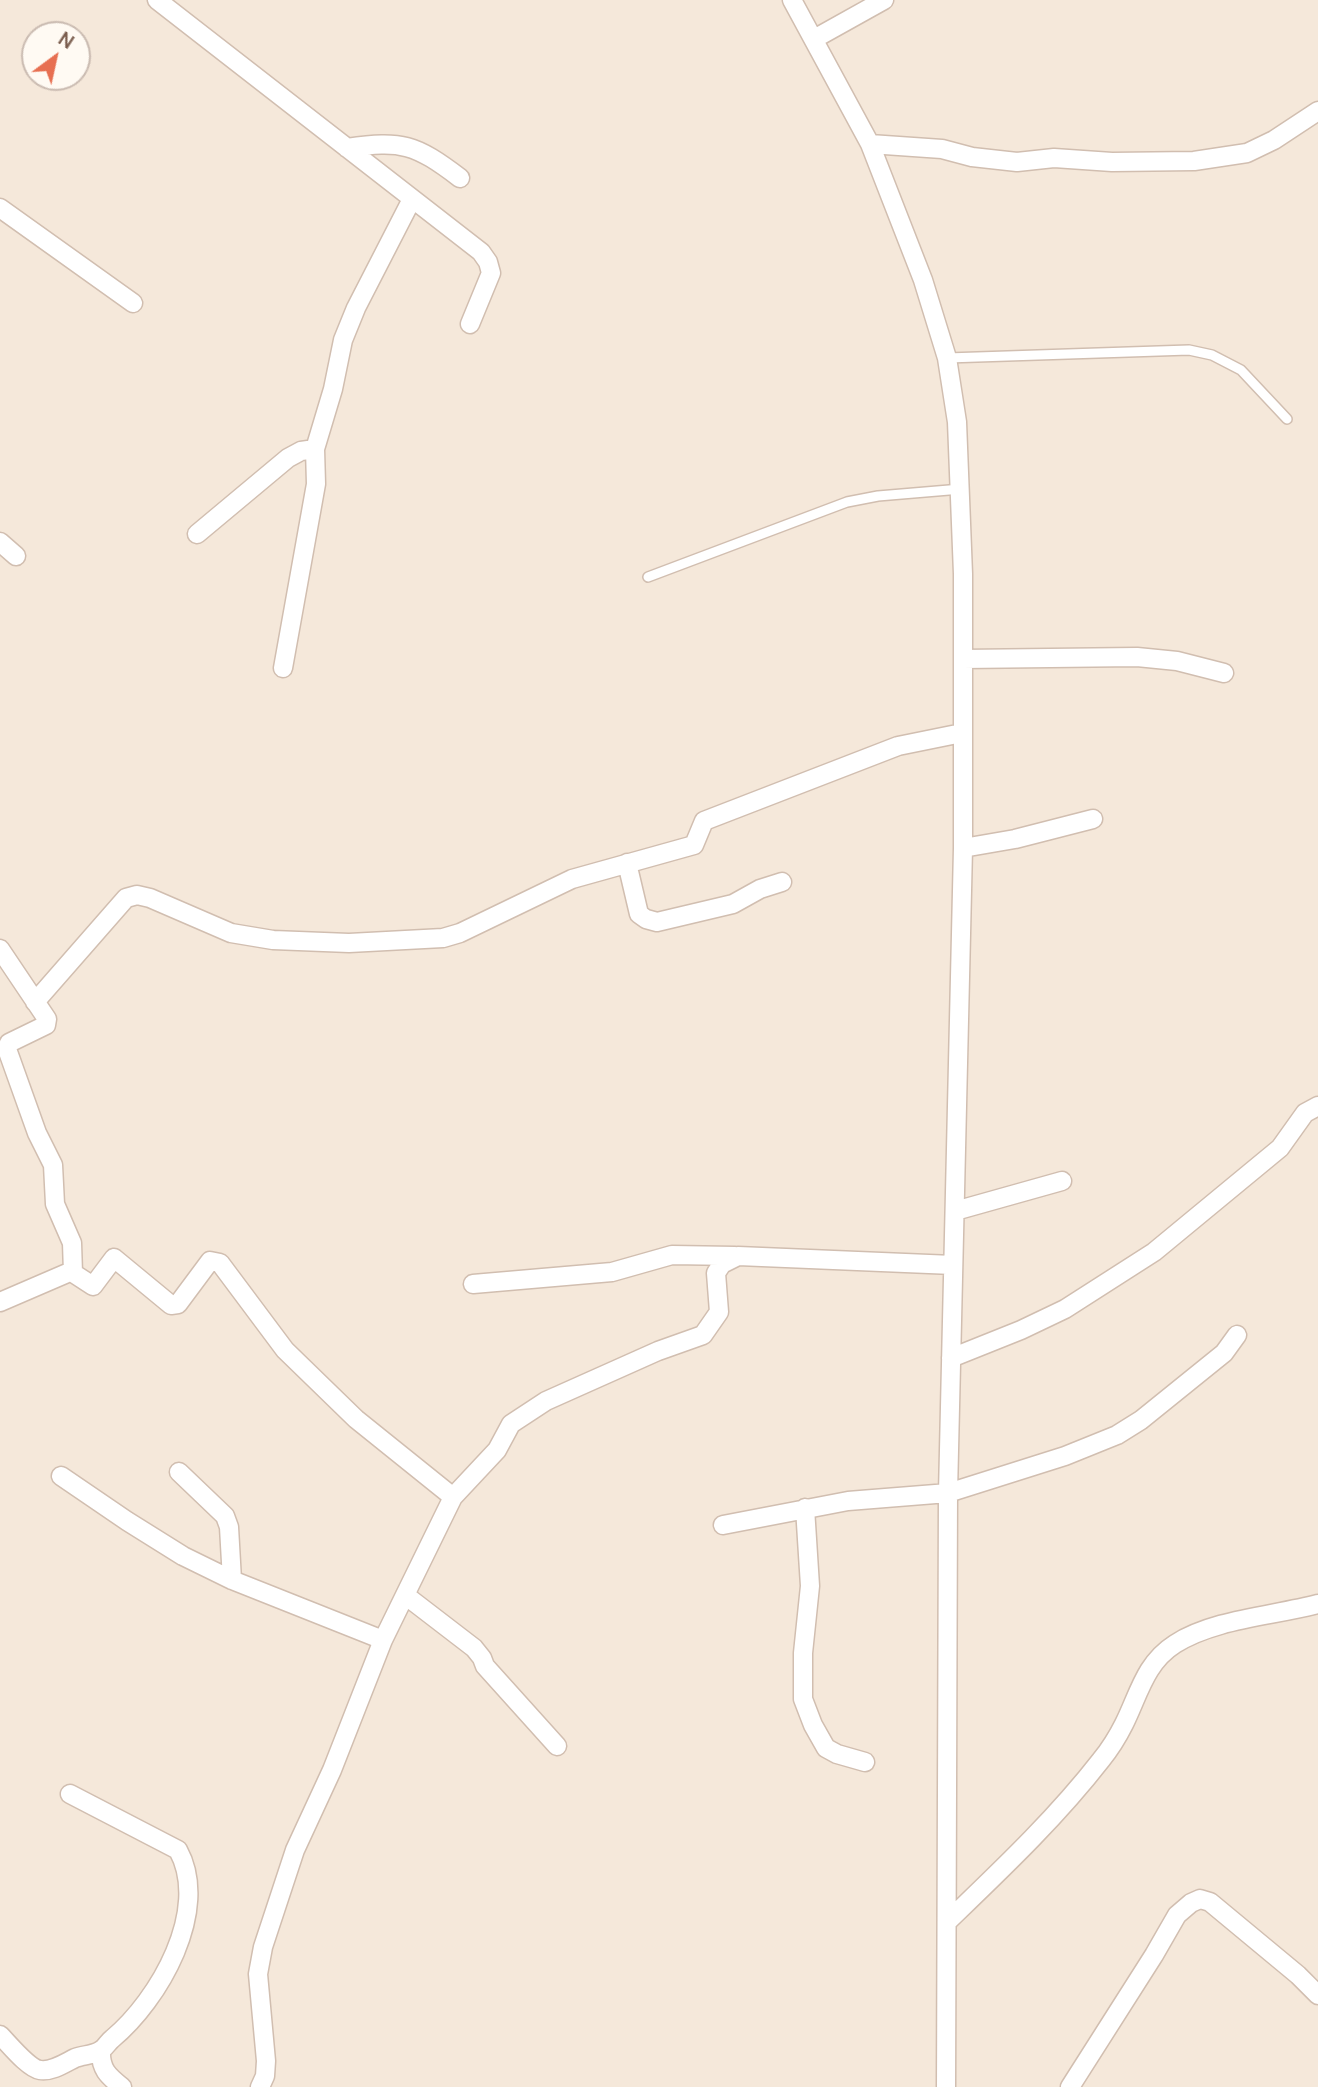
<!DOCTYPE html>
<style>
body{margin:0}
#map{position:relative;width:1318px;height:2087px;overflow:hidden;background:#fdf6ec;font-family:Manrope,sans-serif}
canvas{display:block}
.north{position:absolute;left:21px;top:21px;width:70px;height:70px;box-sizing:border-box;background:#fffaf3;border:2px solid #cabbb1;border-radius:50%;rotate:33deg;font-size:19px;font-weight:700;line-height:28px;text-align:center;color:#7a5c4d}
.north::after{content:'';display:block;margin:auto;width:24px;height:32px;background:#e76f51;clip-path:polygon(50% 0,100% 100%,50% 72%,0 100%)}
</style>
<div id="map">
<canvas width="1318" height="2087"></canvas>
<div class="north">N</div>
</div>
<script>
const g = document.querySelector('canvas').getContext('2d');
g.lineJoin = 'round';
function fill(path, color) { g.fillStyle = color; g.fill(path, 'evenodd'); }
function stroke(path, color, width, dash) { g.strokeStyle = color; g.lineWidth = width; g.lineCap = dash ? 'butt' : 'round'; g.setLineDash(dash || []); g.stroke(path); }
const residential = new Path2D(`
 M0,0h1318v2087h-1318zM35,35h42v42h-42z`);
const lane = new Path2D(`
 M947,358l242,-8 23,5 29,15 46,49
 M648,577l199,-75 31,-6 83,-7`);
const street = new Path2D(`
 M157,0l324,252 7,10 3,11 -21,51
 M792,0l78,144 53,136 24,78 10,64 6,152v274l-15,645 -2,594
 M814,39l70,-39
 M870,144l72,5 30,8 45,5 37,-4 58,4 82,-1 53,-8 27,-13 44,-29
 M347,148c55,-8 68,-4 113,30
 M0,208l133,95
 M197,534l91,-76 13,-7 14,-2
 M0,542l16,14
 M963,659l174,-2 40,4 47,12
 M283,668l33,-184 -1,-35 18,-60 10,-49 13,-32 56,-109
 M963,848l52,-9 78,-20
 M627,863l12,51 7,5 11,3 76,-18 27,-15 22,-7
 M0,949l47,70 -1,6 -37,18 -2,6 30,84 16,32 2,39 17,39 1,30 20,13 21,-28 57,47 7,-1 32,-43 10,2 65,87 71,69 97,78
 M35,1002l91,-104 11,-3 13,3 81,35 42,7 76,3 94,-5 17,-5 112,-54 122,-34 10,-24 194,-75 64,-13
 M955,1211l107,-30
 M473,1284l139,-12 60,-17 63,1
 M0,1302l72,-31
 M951,1358l70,-28 44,-21 89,-57 126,-104 25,-35 13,-7
 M179,1472l46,44 4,11 3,53
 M61,1476l66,45 56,35 49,24 151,60
 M805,1508l5,78 -7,67v46l10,26 13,23 11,6 28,8
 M723,1525l125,-24 100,-8 117,-37 52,-21 24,-15 83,-67 13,-18
 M405,1595l69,53 8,10 3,8 72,80
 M947,1922c54,-52 109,-104 154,-162 9,-11 17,-24 23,-36 15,-30 21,-61 51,-80 39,-25 98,-28 143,-40
 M0,2035c9,9 28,33 40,35 12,2 25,-7 35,-12 8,-3 19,-3 26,-8 4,-2 7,-8 11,-11 47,-39 99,-129 66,-189l-108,-56
 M101,2050c-1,19 7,26 21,37
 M260,2087l5,-11 1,-15 -8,-87 5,-27 32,-97 37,-80 51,-130 70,-143 44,-47 14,-26 35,-23 112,-50 45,-16 16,-23 -3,-39 6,-9 16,-8 215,9
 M1070,2087l84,-132 23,-40 14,-12 9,-4 10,3 88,73 20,20`);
fill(residential, '#f5e8da');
stroke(lane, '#d1beb0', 12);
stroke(street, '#d1beb0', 21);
stroke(lane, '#fff', 9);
stroke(street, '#fff', 18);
</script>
